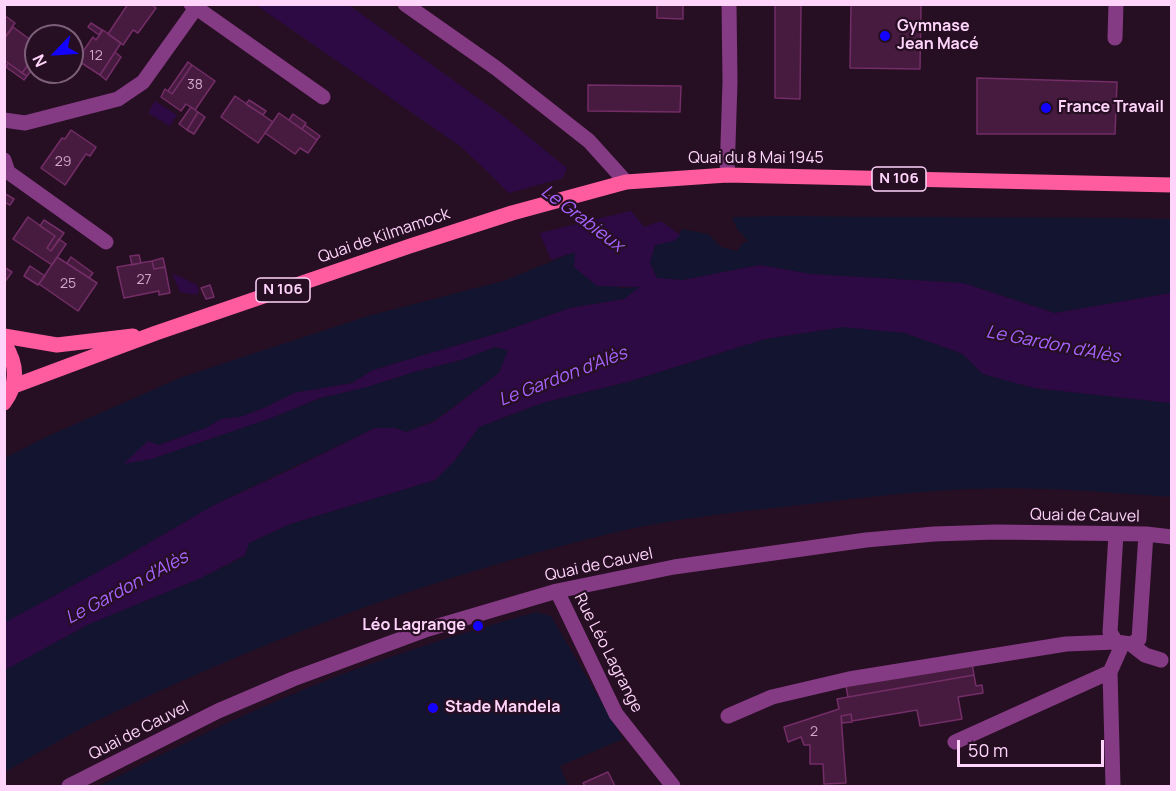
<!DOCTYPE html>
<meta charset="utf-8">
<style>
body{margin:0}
#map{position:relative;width:1176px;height:791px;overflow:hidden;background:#260f23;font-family:Manrope,sans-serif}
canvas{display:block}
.frame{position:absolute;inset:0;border:6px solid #ffd4fb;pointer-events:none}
.north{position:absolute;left:24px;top:24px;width:60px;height:60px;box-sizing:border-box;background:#260f23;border:2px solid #7d5e79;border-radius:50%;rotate:245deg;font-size:16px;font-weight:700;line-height:24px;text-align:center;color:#ffd4fb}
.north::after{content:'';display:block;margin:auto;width:21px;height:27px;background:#1302fe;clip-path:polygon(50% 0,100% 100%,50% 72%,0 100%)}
.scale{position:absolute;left:957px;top:740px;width:147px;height:27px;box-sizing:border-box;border:3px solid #ffd4fb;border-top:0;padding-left:8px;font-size:18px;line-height:21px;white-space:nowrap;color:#ffd4fb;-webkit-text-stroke:4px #260f23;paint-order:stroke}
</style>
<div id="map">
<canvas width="1176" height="791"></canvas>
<div class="frame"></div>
<div class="north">N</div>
<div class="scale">50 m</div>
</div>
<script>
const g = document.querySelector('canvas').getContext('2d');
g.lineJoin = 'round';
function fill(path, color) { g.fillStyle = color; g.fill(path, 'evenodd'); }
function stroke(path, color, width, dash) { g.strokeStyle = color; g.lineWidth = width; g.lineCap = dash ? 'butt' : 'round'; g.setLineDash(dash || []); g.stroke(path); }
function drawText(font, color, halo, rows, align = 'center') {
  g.font = font + ' Manrope,sans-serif'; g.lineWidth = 4.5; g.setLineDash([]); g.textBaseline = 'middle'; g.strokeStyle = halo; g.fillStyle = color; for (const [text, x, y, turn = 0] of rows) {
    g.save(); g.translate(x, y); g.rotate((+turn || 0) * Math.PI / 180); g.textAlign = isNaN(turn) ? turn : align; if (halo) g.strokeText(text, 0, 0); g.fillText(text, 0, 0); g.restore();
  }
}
const green = new Path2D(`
 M782,216c130,2 260,0 389,3v74l-116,20 -92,-30 -152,-9 -51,-9 -77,15 -26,-2 -7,-15 5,-18 24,-10 3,-6 26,5 13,13 16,4 6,-8 5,-2 -11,-12 -5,-12z
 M575,252l45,36 21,-1 -16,12 -55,9 -68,24 -129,38 -21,13 -58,10 -30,15 -24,9 -19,2 -15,9 -47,17 -11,-4 3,18 123,-42 46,-19 46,-11 51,-16 44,-11 34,-13 13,3 -9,23 -65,48 -28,11 -11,-4h-20l-161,77 -96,56 -113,62v-165l41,-21 136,-60 186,-61 135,-35z
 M843,327l62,6 58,21 20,20 51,14 137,15v94c-66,-5 -134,-11 -201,-8 -51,2 -102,8 -152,14 -69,8 -139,14 -206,30 -183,45 -353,108 -522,191 -29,15 -57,32 -85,48v-102l82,-45 114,-47 44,-22 4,-13 41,-19 145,-44 20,-20 24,-33 63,-24 85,-21 138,-43z
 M536,612l15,4 72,123 -63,27 8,20h-469c69,-35 139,-70 211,-99 73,-30 150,-53 226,-75z`);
const water = new Path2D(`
 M256,5h93l158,114 56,46 68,46 13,16 17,-6 19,14 -6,6 -19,4 -5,18 7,15 26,2 77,-15 51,9 152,9 92,30 116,-20v110l-137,-15 -51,-14 -20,-20 -58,-21 -62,-6 -78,12 -138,43 -85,21 -63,24 -24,33 -20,20 -145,44 -41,19 -4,12 -44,23 -114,47 -82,45 -1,-47 114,-62 96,-56 78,-36 83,-41h20l11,4 28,-10 65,-49 9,-23 -13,-3 -34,13 -44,11 -50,16 -47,11 -46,19 -123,42 -28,5 25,-23 11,4 47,-17 15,-9 19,-2 24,-9 30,-15 58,-10 21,-13 129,-38 68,-24 54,-9 16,-12 -43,-1 -23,-19 1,-15 -24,8 -10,-24 -13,-22 -37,-39 -31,-29z
 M155,101l22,14 -7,11 -22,-13z
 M172,273l25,12 2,6 -2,4 -17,-3z`);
const pier = new Path2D(`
 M568,165l64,43 2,2 -98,24 -11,-18 -19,-22 57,-16z`);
const building = new Path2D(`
 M128,4h23l5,4 -18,25 -5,-3 -10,15 -15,-11z
 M657,4h26v15l-26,-1z
 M775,4h26l-1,95 -25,-1z
 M851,4h70l-1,65 -70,-1z
 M4,15l11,8 -11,16z
 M91,23l11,7 -3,5 -11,-8z
 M13,27l23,17v10l-14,19 -18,-13v-21z
 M103,30l18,13 -21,32 -23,-15 16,-23 3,3z
 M115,52l6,5 -15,23 -6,-5z
 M36,54v10l-9,12 -5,-3z
 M188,62l4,3 -20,29 -4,-3z
 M8,63l19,13 -3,4 -18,-13z
 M192,65l23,16 -20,29 -9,-6 -5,7 -20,-14 4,-8 7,5z
 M977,78l140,4 -2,52h-138z
 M588,85l93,1 -1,26 -92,-1z
 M235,96l38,26 -15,21 -37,-26z
 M249,100l17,11 -3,4 -17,-11z
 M191,107l7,5 -11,18 -8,-6z
 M198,112l7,5 -11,17 -7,-4z
 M279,113l38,27 -9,13 -8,-5 -5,6 -30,-21z
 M293,114l13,9 -4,6 -13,-9z
 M305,125l15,11 -3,4 -15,-11z
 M71,130l25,17 -6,9 -4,-2 -21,31 -24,-17 21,-30 3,1z
 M4,193l10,6 -4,6 -6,-3z
 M28,217l27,19 -8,12 4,3 8,-12 7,5 -14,21 -39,-26z
 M44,220l20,13 -13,18 -4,-3 8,-12 -15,-10z
 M139,255l2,8 -9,2 -2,-9z
 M57,257l40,26 -19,28 -39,-27z
 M71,257l22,16 -4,5 -22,-15z
 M163,258l2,9 -11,2 -2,-8z
 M152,261l2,8 11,-2 5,26 -11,2v-4l-35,7 -7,-31z
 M30,266l15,10 -7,9 -14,-9z
 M4,267l8,5 -8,11z
 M210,285l4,12 -8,2 -5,-11z
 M972,664l2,11 -126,22 -2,-11z
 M974,675l2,11 6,-1 1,8 -25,4 4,22 -42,7 -3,-16 -65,11 -1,-7 -10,2 5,67 -22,1 -1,-20h-13v-19h-6l-3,-8 -13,5 -4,-15 55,-18 -2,-10z
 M851,714l1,8 -10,1 -1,-7z
 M608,772l7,14h-30l-2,-3z`);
const minor = new Path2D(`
 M191,4l132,93
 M405,4l91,64 93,73 37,41
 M1115,38l1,-34
 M4,120l21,3 93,-24 25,-17 53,-74
 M4,160l4,12 98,70
 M727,175l3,-93 -1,-78
 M1116,534l-6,98 6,10 15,2 8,-5 7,-105
 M557,591l59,123 57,72
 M1131,644l14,11 16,5
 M728,716l44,-19 77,-18 217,-35 50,-2
 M955,742l155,-70
 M69,786l149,-75 75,-32 135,-50 129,-38 117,-24 192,-27 68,-6 62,-2 150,2 26,3
 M1113,786l-3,-114 13,-29`);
const major = new Path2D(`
 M4,336l53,9 76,-9
 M4,343c13,20 15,40 0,60
 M14,386l142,-53 254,-87 102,-33 114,-31 101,-7 445,10`);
const markers = [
 [885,36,6,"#1302fe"],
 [1046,108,6,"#1302fe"],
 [478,626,6,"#1302fe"],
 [433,708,6,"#1302fe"]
];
const numberNames = [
 ["12",96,56],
 ["38",195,85],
 ["29",63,162],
 ["27",144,280],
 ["25",68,284],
 ["2",814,732]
];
const shields = [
 [899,179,54],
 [283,290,54]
];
const shieldNames = [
 ["N 106",899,179],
 ["N 106",283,290]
];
const poiNames = [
 ["Gymnase",897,27],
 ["Jean Macé",897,45],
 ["France Travail",1058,108],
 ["Léo Lagrange",466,626,"right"],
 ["Stade Mandela",445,708]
];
const streetNames = [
 ["Quai du 8 Mai 1945",756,159],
 ["Quai de Kilmamock",384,236,-19],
 ["Quai de Cauvel",1085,516,1],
 ["Quai de Cauvel",599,565,-12],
 ["Rue Léo Lagrange",608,653,63],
 ["Quai de Cauvel",139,731,-27]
];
const waterNames = [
 ["Le Grabieux",582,219,37],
 ["Le Gardon d'Alès",1053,345,11],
 ["Le Gardon d'Alès",563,377,-21],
 ["Le Gardon d'Alès",127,588,-28]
];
fill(green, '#121430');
fill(water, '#2d0a44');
fill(pier, '#260f23');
fill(building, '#471b3f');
stroke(building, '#732d67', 1.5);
stroke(minor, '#853a84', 15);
stroke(major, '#fe5c9e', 15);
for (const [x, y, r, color] of markers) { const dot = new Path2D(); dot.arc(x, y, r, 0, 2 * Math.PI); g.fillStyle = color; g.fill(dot); stroke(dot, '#260f23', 2); }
drawText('14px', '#d1a6cc', null, numberNames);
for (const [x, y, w] of shields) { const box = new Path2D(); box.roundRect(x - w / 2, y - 12, w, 24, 4.5); g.fillStyle = '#260f23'; g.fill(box); stroke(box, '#ffd4fb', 1.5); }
drawText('bold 15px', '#ffd4fb', null, shieldNames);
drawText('bold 16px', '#ffd4fb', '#260f23', poiNames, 'left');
drawText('16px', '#ffd4fb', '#260f23', streetNames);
drawText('italic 18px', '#a663fe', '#260f23', waterNames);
</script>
